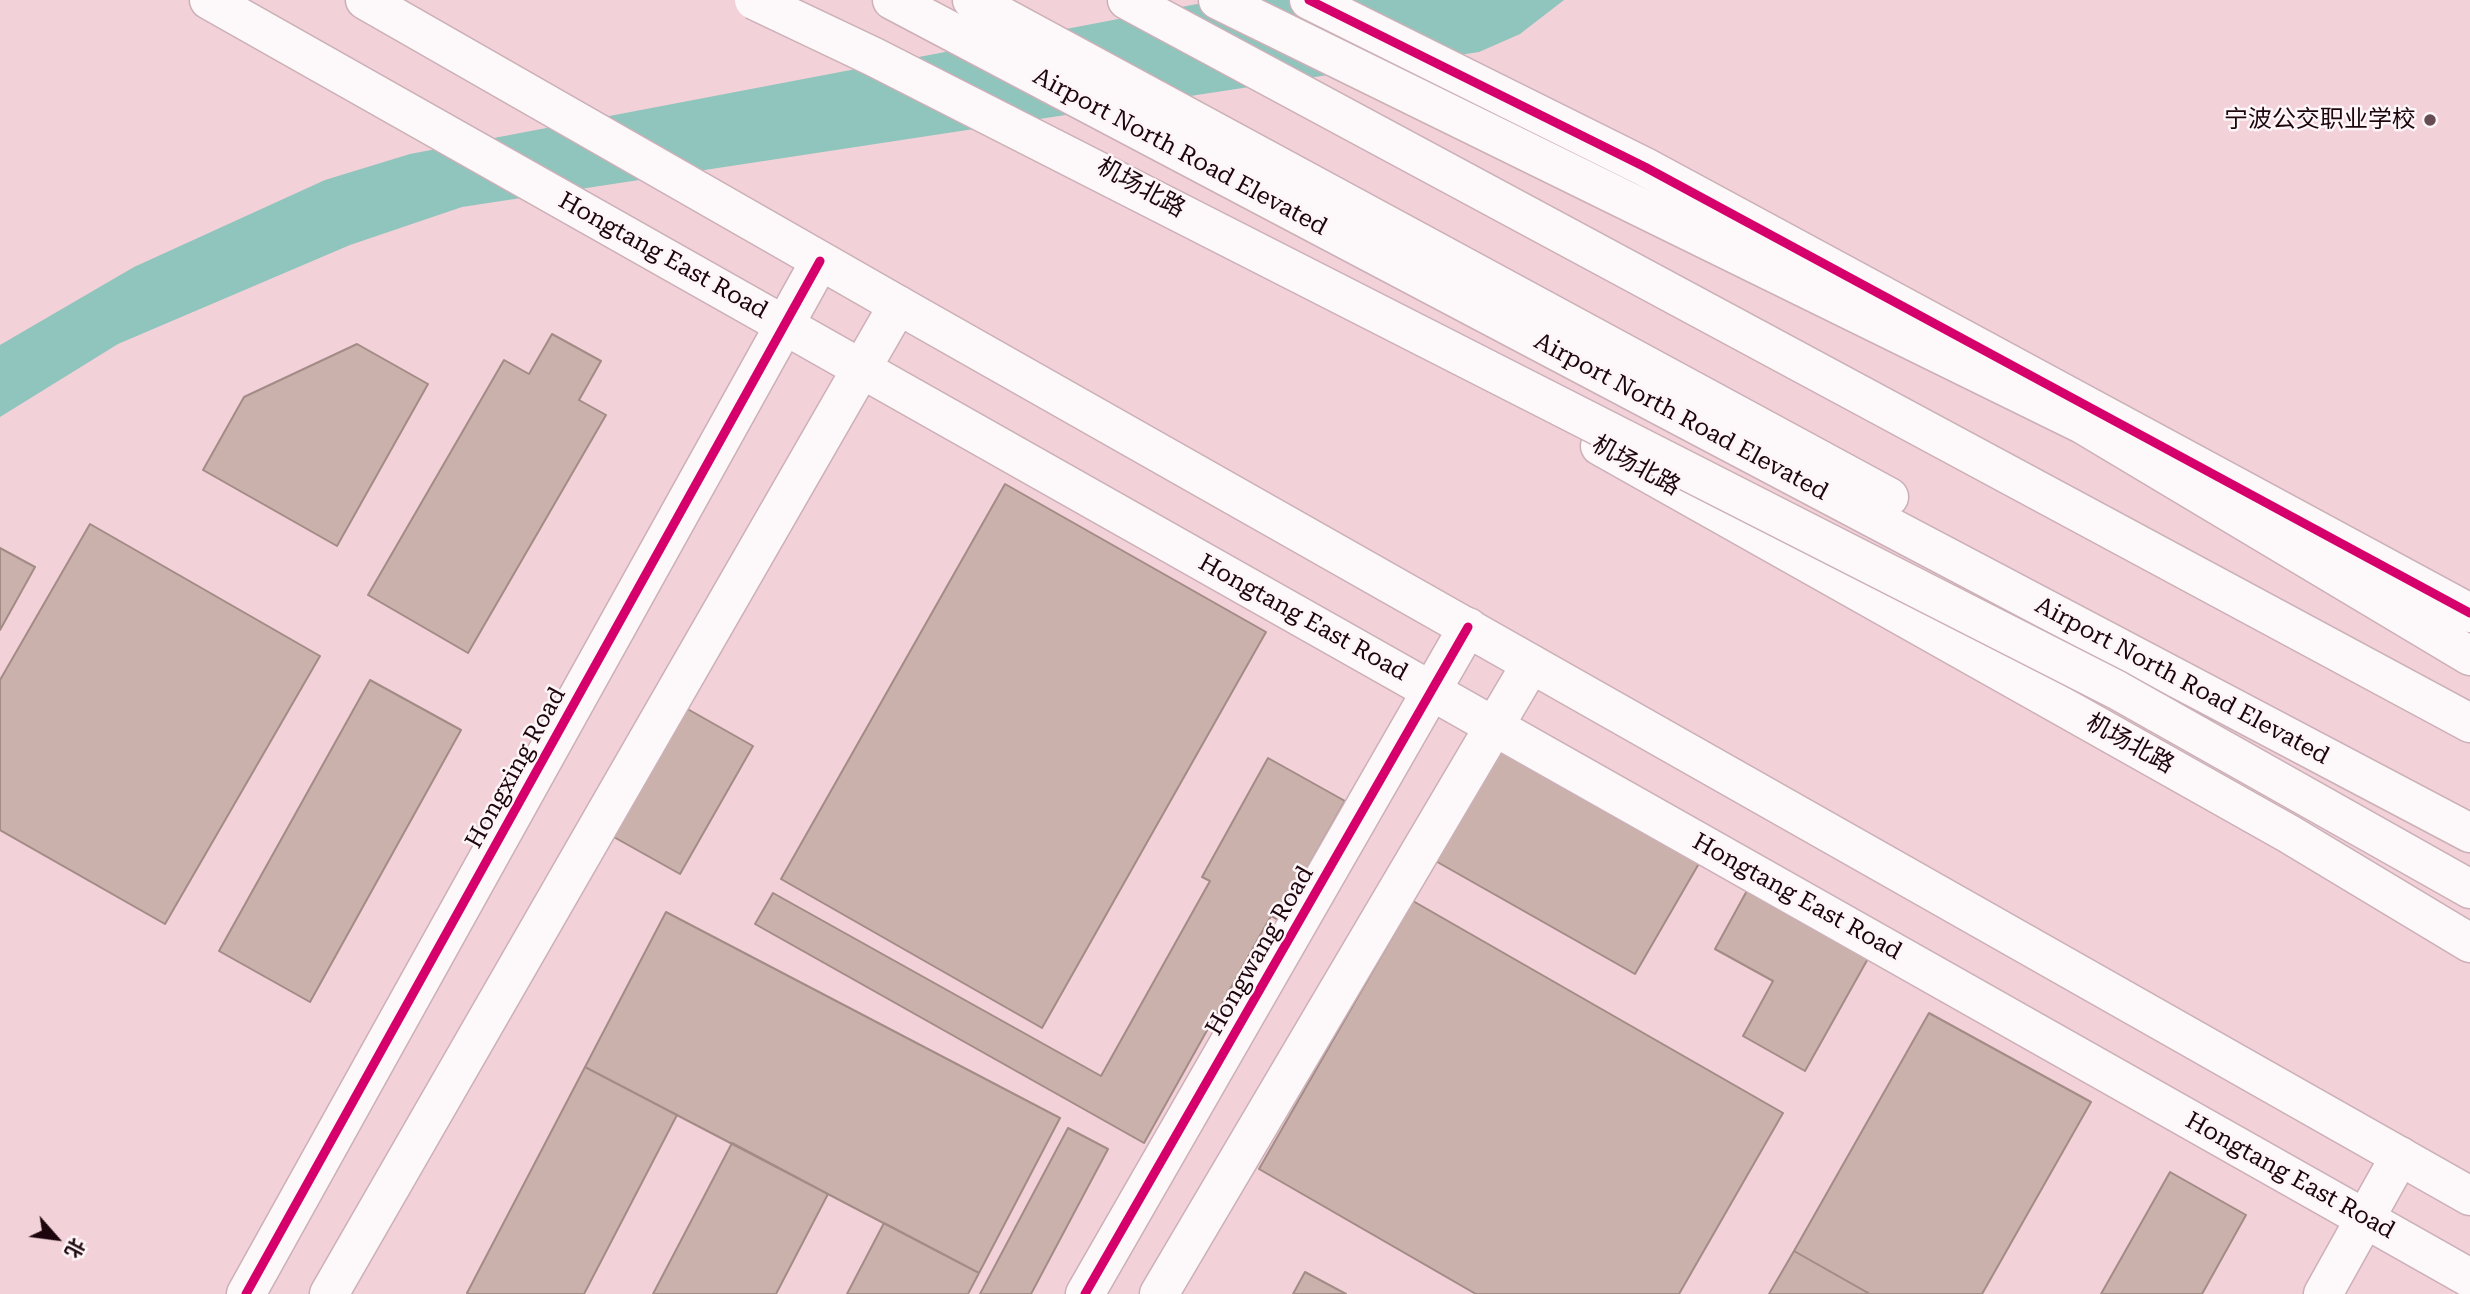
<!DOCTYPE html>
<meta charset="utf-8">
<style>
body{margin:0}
#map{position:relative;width:2470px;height:1294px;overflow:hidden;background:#f2d1d9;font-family:"Roboto Serif","Noto Sans SC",serif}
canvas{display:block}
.north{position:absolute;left:21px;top:1203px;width:70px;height:70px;-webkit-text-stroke:5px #fdf5f7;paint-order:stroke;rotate:118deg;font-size:19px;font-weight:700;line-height:28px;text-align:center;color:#1c050c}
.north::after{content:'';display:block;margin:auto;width:24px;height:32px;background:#1c050c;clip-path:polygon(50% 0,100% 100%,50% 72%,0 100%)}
</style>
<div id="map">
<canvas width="2470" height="1294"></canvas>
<div class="north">北</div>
</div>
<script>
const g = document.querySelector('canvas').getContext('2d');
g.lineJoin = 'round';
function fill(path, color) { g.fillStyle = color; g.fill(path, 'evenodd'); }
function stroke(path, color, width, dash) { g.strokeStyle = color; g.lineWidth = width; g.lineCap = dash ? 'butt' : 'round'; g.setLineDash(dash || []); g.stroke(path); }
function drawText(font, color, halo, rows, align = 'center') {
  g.font = font + ' "Roboto Serif","Noto Sans SC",serif'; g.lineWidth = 5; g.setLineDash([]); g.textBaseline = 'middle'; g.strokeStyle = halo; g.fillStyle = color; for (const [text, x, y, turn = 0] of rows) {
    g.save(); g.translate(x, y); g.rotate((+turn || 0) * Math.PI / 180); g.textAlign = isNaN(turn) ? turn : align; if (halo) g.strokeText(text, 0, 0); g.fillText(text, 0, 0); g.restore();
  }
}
const water = new Path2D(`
 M1218,0h346l-44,34 -41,18 -1017,155 -112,38 -232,99 -118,73v-72l134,-78 191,-87 85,-26z`);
const building = new Path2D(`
 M552,334l49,27 -22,39 27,15 -138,238 -100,-58 136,-235 25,14z
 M357,344l71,40 -91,162 -134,-76 41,-73z
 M1005,484l261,148 -224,396 -261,-149z
 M90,524l230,132 -155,268 -165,-94v-150z
 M0,548l35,19 -35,63z
 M370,680l91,50 -151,272 -91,-51z
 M684,707l69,39 -73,128 -68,-38z
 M1498,743l203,117 -66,114 -203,-115z
 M1268,758l77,43 -67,119 -7,-4 -127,227 -389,-219 18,-31 328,183 109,-195 -8,-4z
 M1749,887l121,68 -65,116 -62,-35 30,-55 -58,-32z
 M1413,901l370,212 -104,181h-203l-217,-125z
 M666,912l394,206 -81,155 -394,-206z
 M1929,1013l162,89 -109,192h-112l-76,-43z
 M585,1067l92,48 -93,179h-115l-2,-1z
 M1068,1128l40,21 -77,145h-51z
 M732,1143l96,51 -52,100h-123z
 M2170,1172l76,43 -44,79h-101z
 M884,1223l95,50 -11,21h-121z
 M1794,1251l76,43h-101z
 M1305,1272l41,22h-53z`);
const minor = new Path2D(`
 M1309,0l336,167 825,446
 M246,1294l574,-1033
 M329,1294l569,-989
 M1085,1294l383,-667
 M1159,1294l372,-630
 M2323,1294l77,-138`);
const major = new Path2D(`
 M209,0l2261,1278
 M365,0l533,305 1572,891
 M1127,0l1343,723
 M1600,446l689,388 181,109`);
const highway = new Path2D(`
 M892,0l1578,833
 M972,0l917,497
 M1218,0l864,424 388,232
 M2156,712l314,177`);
const highwayBridge = new Path2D(`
 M754,0l120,57 1243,633 39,22`);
const cycleway = new Path2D(`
 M1309,0l336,167 825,446
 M246,1294l574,-1033
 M1085,1294l383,-667`);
const markers = [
 [2430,120,7,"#674c54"]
];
const poiNames = [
 ["宁波公交职业学校",2416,120]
];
const streetNames = [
 ["Airport North Road Elevated",1180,152,28],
 ["机场北路",1141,188,29],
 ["Hongtang East Road",663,256,29],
 ["Airport North Road Elevated",1681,417,28],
 ["机场北路",1636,466,29],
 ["Hongtang East Road",1303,618,29],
 ["Airport North Road Elevated",2182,681,28],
 ["机场北路",2130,744,29],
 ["Hongxing Road",516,768,-61],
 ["Hongtang East Road",1797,897,29],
 ["Hongwang Road",1260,951,-60],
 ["Hongtang East Road",2290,1176,29]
];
fill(water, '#8fc5bc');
fill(building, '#cab1ac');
stroke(building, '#a38b86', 2);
stroke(minor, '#ccb0b8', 41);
stroke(major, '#ccb0b8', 41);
stroke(highway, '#ccb0b8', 41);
stroke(minor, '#fdf8f9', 38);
stroke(major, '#fdf8f9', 38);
stroke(highway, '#fdf8f9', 38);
stroke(highwayBridge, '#ccb0b8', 41, []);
stroke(highwayBridge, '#fdf8f9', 38);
stroke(cycleway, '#d6006c', 9);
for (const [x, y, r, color] of markers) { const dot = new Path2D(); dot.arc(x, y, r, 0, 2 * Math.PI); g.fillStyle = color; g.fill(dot); stroke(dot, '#fdf5f7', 2.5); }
drawText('24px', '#1c050c', '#fdf5f7', poiNames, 'right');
drawText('24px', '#1c050c', '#fdf5f7', streetNames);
</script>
